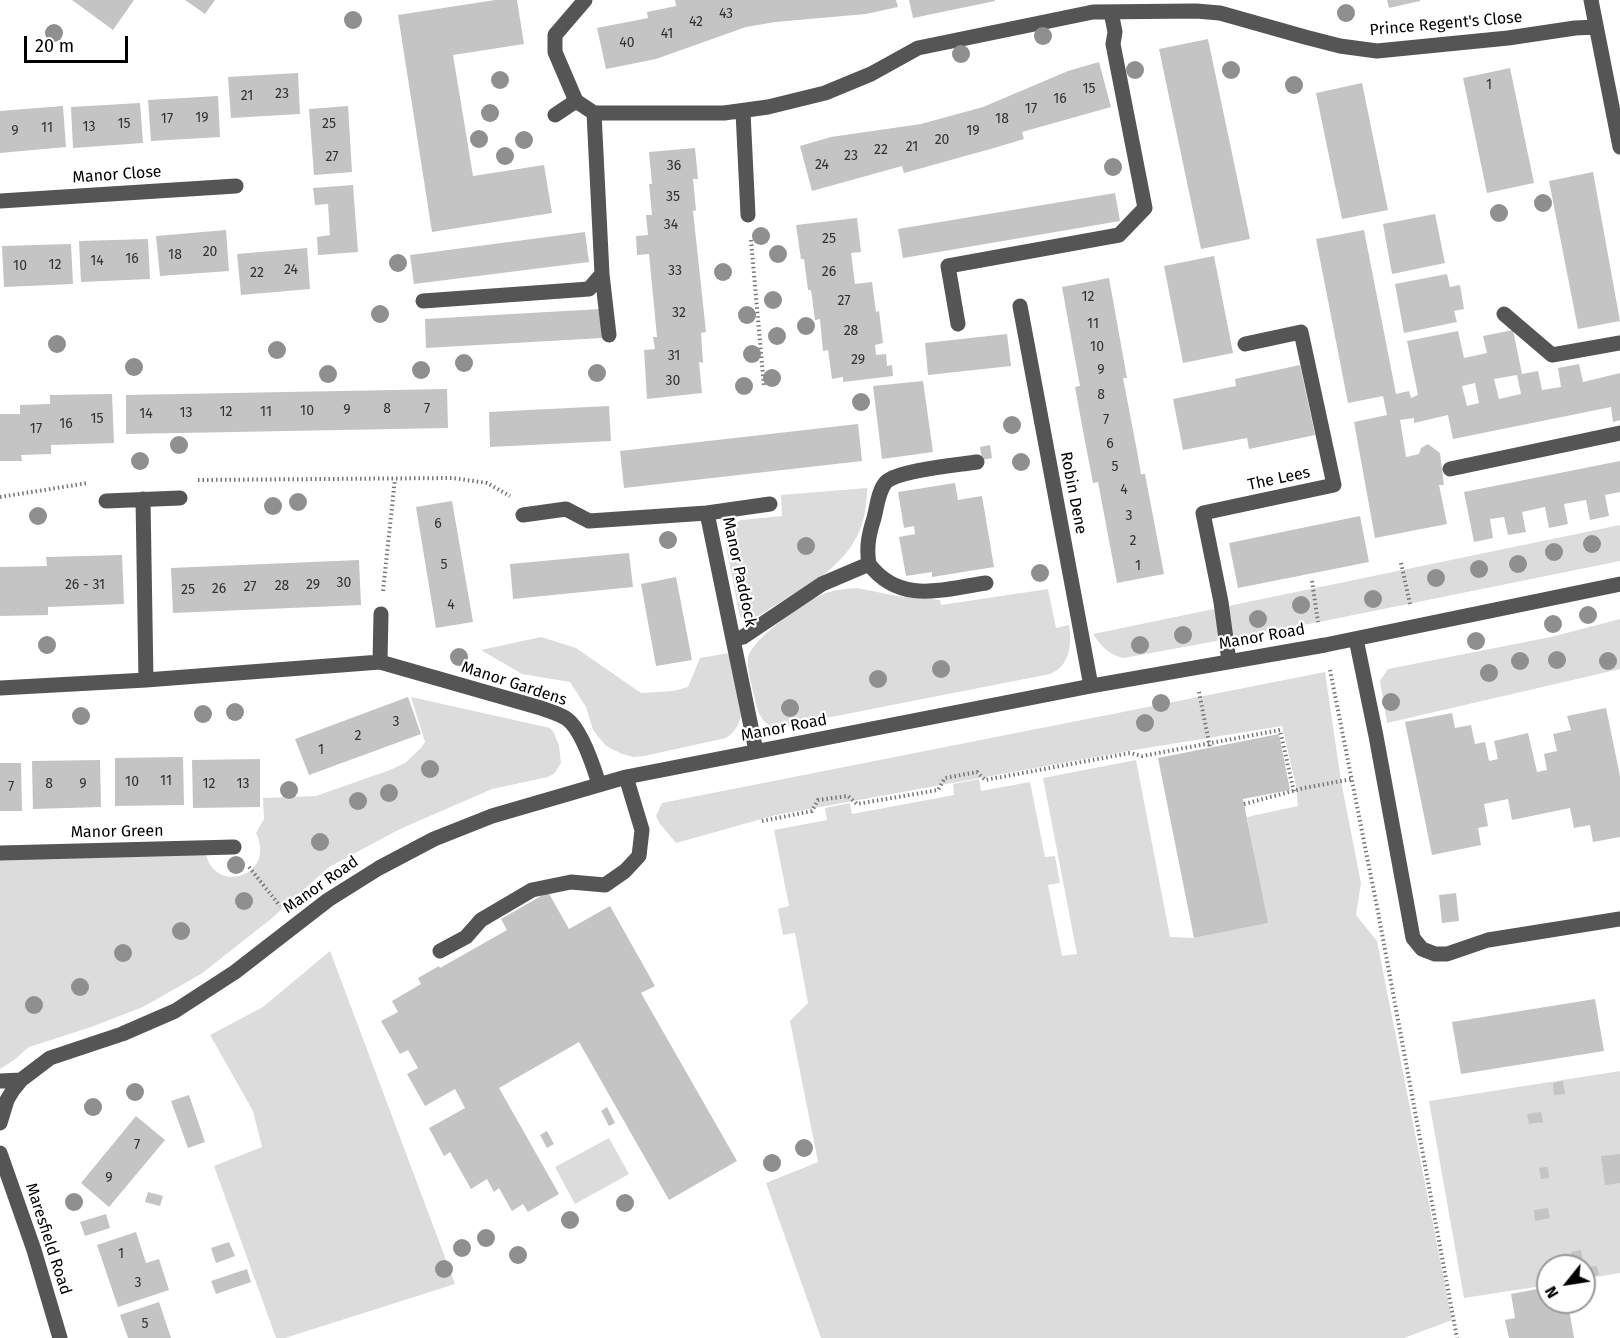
<!DOCTYPE html>
<style>
body{margin:0}
#map{position:relative;width:1620px;height:1338px;overflow:hidden;background:#fff;font-family:"Fira Sans",sans-serif}
canvas{display:block}
.north{position:absolute;left:1536px;top:1254px;width:60px;height:60px;box-sizing:border-box;background:#fff;border:2px solid #999;border-radius:50%;rotate:240deg;font-size:16px;font-weight:700;line-height:24px;text-align:center;color:#000}
.north::after{content:'';display:block;margin:auto;width:21px;height:27px;background:#000;clip-path:polygon(50% 0,100% 100%,50% 72%,0 100%)}
.scale{position:absolute;left:24px;top:36px;width:104px;height:27px;box-sizing:border-box;border:3px solid #000;border-top:0;padding-left:8px;font-size:18px;line-height:21px;white-space:nowrap;color:#000;-webkit-text-stroke:4px #fff;paint-order:stroke}
</style>
<div id="map">
<canvas width="1620" height="1338"></canvas>
<div class="north">N</div>
<div class="scale">20 m</div>
</div>
<script>
const g = document.querySelector('canvas').getContext('2d');
g.lineJoin = 'round';
function fill(path, color) { g.fillStyle = color; g.fill(path, 'evenodd'); }
function stroke(path, color, width, dash) { g.strokeStyle = color; g.lineWidth = width; g.lineCap = dash ? 'butt' : 'round'; g.setLineDash(dash || []); g.stroke(path); }
function drawText(font, color, halo, rows, align = 'center') {
  g.font = font + ' "Fira Sans",sans-serif'; g.lineWidth = 4.5; g.setLineDash([]); g.textBaseline = 'middle'; g.strokeStyle = halo; g.fillStyle = color; for (const [text, x, y, turn = 0] of rows) {
    g.save(); g.translate(x, y); g.rotate((+turn || 0) * Math.PI / 180); g.textAlign = isNaN(turn) ? turn : align; if (halo) g.strokeText(text, 0, 0); g.fillText(text, 0, 0); g.restore();
  }
}
const green = new Path2D(`
 M867,488c1,75 -57,94 -112,130l-7,3 -8,-4 -14,-71 2,-14 5,-8 8,-4 41,-4 -1,-21z
 M1620,525v36l-301,61 -195,36c-14,-2 -24,-13 -31,-24z
 M857,588l40,8 43,4 1,5 107,-16 8,39 13,-3c3,19 1,41 -19,49l-275,54c-16,-6 -18,-19 -21,-33 -3,-12 -7,-26 -6,-37 2,-17 57,-57 73,-63 11,-5 24,-6 36,-7z
 M1620,619v50l-233,54 -7,-42 8,-12 163,-32z
 M541,637l35,11 65,45 32,-2 15,-4 12,-29 30,-5 11,63c-3,10 -6,16 -15,22l-82,18 -11,1 -11,-3 -16,-8 -13,-16 -7,-23 -16,-25 -48,-8 -41,-24z
 M1325,672l16,109 20,102 -5,32 21,26 75,379 -48,18h-583l-55,-155 52,-21 -28,-141 18,-18 -13,-70 -12,2 -5,-26 11,-3 -15,-76 53,-10 -2,-12 25,-5 2,11 102,-19 -1,-11 26,-5 2,12 49,-9 15,75 10,-1 5,27 -12,2 14,71 15,-2 -34,-176 93,-18 34,177 24,1 73,-15 -20,-106 51,-11 -2,-20 -14,-60 -148,24 -358,65 -100,28 -16,-19 -4,-8 6,-13z
 M411,697l139,31 4,5 5,13 2,17 -7,11 -6,3 -56,12 -92,40 -71,38 -58,52 -70,55 -58,33 -52,20 -62,20 -15,13 -14,9v-209l206,-6c9,41 71,22 50,-21l8,-14 -1,-21 53,-2 74,-26 15,-7 16,-15 4,-6z
 M330,951l125,333 -170,54h-9l-62,-172 48,-19 -9,-36 -43,-76 53,-28z
 M1620,1071v202l-36,6v-13h-36v19l-84,13 -35,-197z
 M609,1138l20,36 -54,30 -20,-37z`);
const building = new Path2D(`
 M72,0h62l-21,30z
 M185,0h30l-10,14z
 M495,0h22l7,44 -71,11 20,121 71,-11 8,48 -120,19 -34,-217z
 M675,0h221l2,7 -32,7 -91,8 -29,5 -90,32 -50,10 -9,-41 51,-10 -1,-6 29,-6z
 M909,0h86v1l-82,17z
 M1387,0h33v1l-31,7z
 M1208,39l42,200 -49,10 -42,-200z
 M1099,62l12,45 -89,25 2,7 -30,9 -90,25 -2,-7 -90,25 -12,-45 31,-9 90,-13 62,-17 85,-36z
 M1510,68l24,115 -47,10 -24,-115z
 M298,73l2,41 -69,4 -3,-41z
 M1362,83l26,127 -46,9 -26,-126z
 M218,96l2,41 -69,4 -3,-41z
 M140,103l3,40 -70,5 -2,-41z
 M63,106l3,41 -66,6v-42z
 M348,106l4,66 -38,3 -5,-66z
 M695,148l3,31h-5l3,31 -3,1 13,121 -5,1 2,30 -4,-1 3,31 -55,6 -3,-49 11,-1 -2,-12h4l-8,-83 -12,1 -1,-19 12,-1 -2,-20h6l-3,-31h3l-3,-32z
 M1593,172l27,149 -42,8 -29,-148z
 M353,185l5,67 -40,3 -1,-18 13,-2 -2,-31 -13,1 -2,-17z
 M1115,193l5,28 -217,37 -5,-29z
 M1435,214l10,49 -53,11 -9,-50z
 M857,218l4,34 -10,1 4,31 17,-2 4,30 3,-1 4,32 -8,2 1,10 10,-1 1,12 5,-1 1,11 -50,6v-5l-11,2 -4,-29 -5,1 -3,-32 -5,1 -4,-30h-3l-4,-31h-3l-5,-34z
 M226,230l3,41 -69,5 -4,-40z
 M1364,230l32,164 13,-3 2,7 7,-3 -11,-54 51,-10 6,27 23,-5 -4,-17 30,-6 9,44 16,-3 4,19 19,-3 -3,-19 21,-4 4,18 37,-9v47l-7,2 -2,-15 -158,32 -5,-24 -34,8v-5l-14,2 6,37 13,-3 2,-6 7,-4 12,9 4,32h-5l8,39 -72,14 -21,-116 33,-7 -4,-19 -35,7 -32,-164zM1517,375l4,19 -22,5 -5,-20zM1475,383l4,20 -12,3 -5,-20z
 M585,232l4,30 -175,22 -4,-29z
 M148,239l2,40 -69,3 -2,-41z
 M71,244l2,40 -69,3 -2,-41z
 M307,248l3,41 -69,6 -4,-41z
 M1214,256l19,97 -50,10 -19,-97z
 M1447,274l3,13 10,-2 4,24 -10,2 3,11 -53,11 -9,-49z
 M1109,278l18,100h-4l14,73 4,23h4l19,100 -47,9 -19,-101 -5,1 -9,-47 -9,-49 5,-1 -18,-99z
 M600,309l2,29 -176,10 -1,-29z
 M1007,334l4,32 -83,9 -3,-32z
 M1300,365l15,70 -66,14 -2,-11 -64,12 -10,-51 63,-13 -1,-7z
 M923,381l10,71 -51,7 -9,-73z
 M447,389l1,39 -322,6v-39z
 M112,394l2,49 -63,2v9l-30,1 1,6h-22v-47h20v-9l30,-1v-9z
 M609,406l2,35 -121,6 -1,-35z
 M858,424l4,37 -238,27 -4,-37z
 M990,445l2,13 -10,2 -2,-13z
 M1620,461v31l-15,3 4,21 -19,4 -4,-20 -22,4 4,20 -19,4 -4,-21 -23,5 4,20 -18,3 -4,-18 -14,2 3,19 -19,4 -10,-50z
 M955,483l3,17 24,-4 12,71 -62,10v-5l-26,4 -7,-39 16,-3 -1,-8 -10,2 -6,-36z
 M452,501l21,121 -37,6 -20,-121z
 M1360,516l9,46 -131,26 -9,-45z
 M629,553l4,34 -120,12 -3,-35z
 M122,555l2,49 -76,3v8l-48,1v-49l47,-1 -1,-9z
 M359,560l2,45 -188,8 -2,-45z
 M676,577l16,83 -36,6 -15,-82z
 M408,697l13,37 -112,41 -14,-36z
 M1606,708l14,68v61l-27,5 -3,-17 -16,3 -4,-20 -58,12 -4,-21 -24,5 4,22 -10,2 3,17 -49,10 -27,-133 47,-9 3,15 16,-3 4,19 10,-2 4,19 9,-2 -4,-18 34,-8 9,39 10,-2 -3,-16 13,-3 -4,-17 18,-4 -4,-14z
 M1279,734l11,56 -47,9 25,124 -74,15 -36,-180z
 M183,757l1,48 -69,1v-48z
 M260,759v48l-67,1 -1,-48z
 M100,760l1,47 -68,2 -1,-48z
 M0,763h21l1,48h-22z
 M548,892l21,37 41,-23 45,80 -14,7 96,168 -68,39 -90,-158 -80,46 60,106 -31,18 -5,-8 -11,7 -13,-23 -5,4 -7,-13 -16,10 -21,-37 -6,4 -15,-28 36,-20 -10,-19 -30,17 -18,-32 11,-6 -10,-18 -8,4 -19,-33 17,-9 -6,-11 29,-17 -3,-6 21,-12 1,2 67,-38 -6,-11z
 M1456,893l3,28 -17,2 -3,-28z
 M1595,999l9,52 -143,23 -9,-52z
 M1563,1081l2,13 -11,1 -1,-12z
 M189,1095l16,47 -17,6 -17,-47z
 M607,1107l8,16 -6,3 -8,-15z
 M1541,1112l2,10 -14,2 -2,-10z
 M136,1116l29,24 -56,67 -28,-24z
 M547,1131l7,13 -7,4 -7,-13z
 M1620,1154v29l-15,2 -4,-29z
 M1548,1167l1,11 -8,1 -2,-11z
 M148,1192l15,4 -3,10 -15,-4z
 M1548,1208l2,10 -15,3 -1,-11z
 M106,1214l4,14 -25,8 -5,-14z
 M136,1232l10,31 13,-4 10,31 -51,17 -21,-62z
 M229,1242l6,14 -19,7 -5,-15z
 M1581,1250l2,13 -10,1 -2,-12z
 M1597,1266l2,9 -10,1 -2,-9z
 M247,1269l4,13 -35,12 -5,-13z
 M1548,1287v15h6l2,9 13,-2 5,29h-65l-4,-18 10,-2 -4,-24z
 M159,1302l12,36h-43l-8,-23z`);
const path = new Path2D(`
 M751,240l13,147
 M198,480l255,-2 34,5 23,13
 M0,497l88,-14
 M1401,563l9,41
 M1312,581l6,41
 M383,591l12,-112
 M1330,670l48,242 79,426
 M1199,692l11,56
 M1244,804l60,-16 48,-9
 M762,821l50,-10 6,-11 30,-4 9,8 81,-14 7,-12 32,-6 8,8 145,-27 12,3 138,-26 14,62
 M249,867l31,39`);
const minor = new Path2D(`
 M585,0l-30,35v17l21,49 18,12h130l44,-6 57,-14 46,-19 47,-26 175,-36 103,-1 24,2 85,24 35,9 37,5 131,-13 67,-10 21,-1
 M1591,0l29,147
 M743,112l5,103
 M555,115l21,-14
 M0,201l236,-15
 M602,274l7,61
 M423,301l166,-12 13,-15 -8,-161
 M1020,306l71,380
 M1504,314l48,41 68,-12
 M958,324l-10,-58 171,-31 26,-27 -32,-164 2,-12 -4,-20
 M1450,469l170,-36
 M143,499l3,181
 M106,501l74,-3
 M707,513l63,-9
 M523,515l43,-6 23,12 118,-8 49,238
 M869,564c31,41 74,25 117,19
 M735,639l8,-2 79,-53 47,-20c-3,-17 0,-30 5,-46 3,-11 4,-27 12,-36 12,-12 72,-17 91,-20
 M1356,639l20,97 37,202 9,11 13,5h12l41,-14 132,-21
 M1229,661l-8,-59 -18,-89 131,-28 -33,-153 -56,12
 M380,662l1,-48
 M0,688l146,-8 234,-18 161,46c8,3 19,6 26,11 14,10 27,49 32,65
 M0,853l234,-6
 M440,951l26,-14 15,-17 51,-30 39,-8 34,3 20,-14 14,-15 3,-26 -16,-53
 M0,1081l21,-1
 M0,1123l7,-23 6,-10 8,-10 29,-22 72,-24 53,-23 60,-39 93,-72 51,-32 55,-29 58,-23 134,-39 465,-91 234,-41 295,-61
 M0,1153l34,97 26,88`);
const trees = [
 [1346,13],
 [353,20],
 [54,33],
 [1043,36],
 [961,54],
 [1135,70],
 [1231,70],
 [500,80],
 [1294,85],
 [490,113],
 [479,139],
 [524,140],
 [505,156],
 [1113,167],
 [1543,203],
 [1499,213],
 [761,236],
 [778,254],
 [398,263],
 [723,272],
 [773,300],
 [380,314],
 [747,315],
 [806,326],
 [777,336],
 [57,344],
 [277,350],
 [752,354],
 [464,363],
 [134,367],
 [421,370],
 [597,373],
 [328,374],
 [772,378],
 [744,386],
 [861,402],
 [1012,425],
 [179,445],
 [140,461],
 [1021,462],
 [298,502],
 [273,506],
 [38,516],
 [668,540],
 [1592,544],
 [806,546],
 [1554,552],
 [1518,564],
 [1479,569],
 [1040,573],
 [1436,578],
 [1373,599],
 [1301,605],
 [1588,615],
 [1258,619],
 [1553,624],
 [1183,635],
 [1476,641],
 [47,645],
 [1140,645],
 [459,657],
 [1557,660],
 [1520,661],
 [1608,661],
 [941,669],
 [1489,673],
 [878,679],
 [1391,702],
 [1161,703],
 [790,708],
 [235,712],
 [203,714],
 [81,716],
 [1145,723],
 [430,769],
 [289,790],
 [389,793],
 [358,801],
 [320,842],
 [236,865],
 [244,901],
 [181,931],
 [123,953],
 [80,987],
 [34,1005],
 [135,1092],
 [93,1107],
 [804,1148],
 [772,1163],
 [74,1202],
 [625,1203],
 [570,1220],
 [486,1238],
 [462,1248],
 [518,1255],
 [444,1269]
];
const numberNames = [
 ["43",726,14],
 ["42",696,22],
 ["41",667,34],
 ["40",627,43],
 ["1",1489,85],
 ["15",1089,89],
 ["23",282,94],
 ["21",247,96],
 ["16",1060,99],
 ["17",1031,109],
 ["19",202,118],
 ["17",167,119],
 ["18",1002,119],
 ["15",124,124],
 ["25",329,124],
 ["13",89,127],
 ["11",47,128],
 ["9",15,131],
 ["19",973,131],
 ["20",942,140],
 ["21",912,147],
 ["22",881,150],
 ["23",851,156],
 ["27",332,157],
 ["24",822,165],
 ["36",674,166],
 ["35",673,197],
 ["34",671,225],
 ["25",829,239],
 ["20",210,252],
 ["18",175,255],
 ["16",132,259],
 ["14",97,261],
 ["12",55,265],
 ["10",20,266],
 ["24",291,270],
 ["33",675,271],
 ["26",829,272],
 ["22",257,273],
 ["12",1088,297],
 ["27",844,301],
 ["32",679,313],
 ["11",1093,324],
 ["28",851,331],
 ["10",1097,347],
 ["31",674,356],
 ["29",858,360],
 ["9",1101,370],
 ["30",673,381],
 ["8",1101,395],
 ["8",387,409],
 ["7",427,409],
 ["9",347,410],
 ["10",307,411],
 ["12",226,412],
 ["11",266,412],
 ["13",186,413],
 ["14",146,414],
 ["15",97,419],
 ["7",1106,420],
 ["16",66,424],
 ["17",36,429],
 ["6",1110,444],
 ["5",1115,467],
 ["4",1124,490],
 ["3",1129,516],
 ["6",438,524],
 ["2",1133,541],
 ["5",444,565],
 ["1",1138,566],
 ["30",344,583],
 ["26 - 31",85,585],
 ["29",313,585],
 ["28",282,586],
 ["27",250,587],
 ["26",219,589],
 ["25",188,590],
 ["4",451,605],
 ["3",396,722],
 ["2",358,736],
 ["1",321,750],
 ["11",166,781],
 ["10",132,782],
 ["8",49,784],
 ["9",83,784],
 ["12",209,784],
 ["13",243,784],
 ["7",11,787],
 ["7",137,1145],
 ["9",109,1178],
 ["1",121,1254],
 ["3",138,1283],
 ["5",145,1324]
];
const streetNames = [
 ["Prince Regent's Close",1446,24,-5],
 ["Manor Close",117,175,-4],
 ["The Lees",1279,479,-12],
 ["Robin Dene",1073,493,79],
 ["Manor Paddock",739,572,78],
 ["Manor Road",1262,637,-10],
 ["Manor Gardens",514,684,18],
 ["Manor Road",784,728,-11],
 ["Manor Green",117,832,-1],
 ["Manor Road",321,885,-35],
 ["Maresfield Road",48,1239,72]
];
fill(green, '#dcdcdc');
fill(building, '#c4c4c4');
stroke(path, '#777', 4, [1.5, 3]);
stroke(minor, '#555', 15);
g.fillStyle = '#8f8f8f';
for (const [x, y] of trees) { g.beginPath(); g.arc(x, y, 9, 0, 2 * Math.PI); g.fill(); }
drawText('14px', '#313131', null, numberNames);
drawText('16px', '#000', '#fff', streetNames);
</script>
